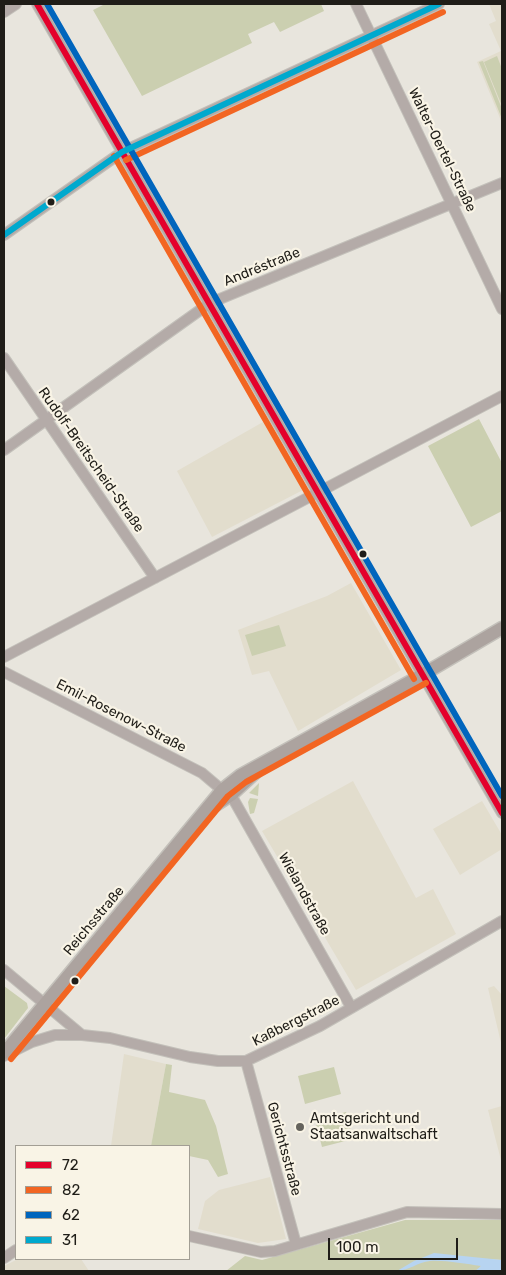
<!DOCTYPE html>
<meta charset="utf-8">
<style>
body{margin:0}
#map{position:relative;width:506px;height:1275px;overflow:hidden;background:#e8e5dd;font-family:Rubik,sans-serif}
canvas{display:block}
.frame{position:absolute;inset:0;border:5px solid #1f1d18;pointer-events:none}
.legend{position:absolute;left:15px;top:1145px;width:175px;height:115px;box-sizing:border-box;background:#f9f4e6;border:1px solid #a29e94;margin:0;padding:6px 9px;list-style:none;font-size:15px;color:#1f1d18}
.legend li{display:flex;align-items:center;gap:10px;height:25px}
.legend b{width:25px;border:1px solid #a29e94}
.scale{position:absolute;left:328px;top:1238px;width:130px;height:22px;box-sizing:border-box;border:2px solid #1f1d18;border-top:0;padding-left:6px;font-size:15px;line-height:18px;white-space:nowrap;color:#1f1d18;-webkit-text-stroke:4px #f9f4e6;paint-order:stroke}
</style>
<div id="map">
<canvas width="506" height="1275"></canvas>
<div class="frame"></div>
<ul class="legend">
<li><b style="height:6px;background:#e4002b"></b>72</li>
<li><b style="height:6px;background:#f26522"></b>82</li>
<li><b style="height:6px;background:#0065bd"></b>62</li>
<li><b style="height:6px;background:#00a9ce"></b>31</li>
</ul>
<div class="scale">100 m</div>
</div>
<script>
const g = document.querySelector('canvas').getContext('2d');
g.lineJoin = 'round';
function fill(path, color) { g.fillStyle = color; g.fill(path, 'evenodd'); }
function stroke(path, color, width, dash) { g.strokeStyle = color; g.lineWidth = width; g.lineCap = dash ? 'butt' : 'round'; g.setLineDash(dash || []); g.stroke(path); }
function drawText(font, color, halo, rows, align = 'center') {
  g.font = font + ' Rubik,sans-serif'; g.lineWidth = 4.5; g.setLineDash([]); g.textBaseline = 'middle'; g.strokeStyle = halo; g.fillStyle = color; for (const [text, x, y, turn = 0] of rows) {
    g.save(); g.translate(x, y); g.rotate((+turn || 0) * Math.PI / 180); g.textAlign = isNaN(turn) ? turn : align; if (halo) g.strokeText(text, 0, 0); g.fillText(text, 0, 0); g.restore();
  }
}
const built = new Path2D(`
 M489,4h13v119l-25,-61 24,-11 -12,-27 7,-3z
 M263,422l40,68 -91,47 -35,-66z
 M351,583l50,87 -103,61 -29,-60 -17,4 -14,-45 89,-34z
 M353,781l63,117 17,-9 23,45 -100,56 -94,-159z
 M482,801l20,34v14l-42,26 -27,-46z
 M494,986l8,9v52l-14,-59z
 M124,1054l42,10 -15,82h-40z
 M502,1106v58l-14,-54z
 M270,1177l16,62 -28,4 -60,-14 7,-28 14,-11z
 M18,1259h63l8,12h-85v-5z`);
const green = new Path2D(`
 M105,4h216l3,7 -44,21 -6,-10 -26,12 4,9 -110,53 -49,-86z
 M497,56l5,13v37l-18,-44z
 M483,61l19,48v10l-23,-57z
 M479,419l23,44v48l-31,16 -43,-81z
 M279,625l7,21 -34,10 -7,-21z
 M259,783l-1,13 -9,-3z
 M250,798l8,1 -4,14 -4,1 -2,-12z
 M4,986l23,17 1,5 -24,31z
 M166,1064l6,1 -3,27 36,8 11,26 12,48 -10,3 -10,-17 -19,-4v-10h-38z
 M334,1067l7,27 -36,10 -7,-28z
 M346,1112l7,27 -31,8 -7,-27z
 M405,1220h97v40l-16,-1 -7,10 -4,2h-249l19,-15 17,4z`);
const water = new Path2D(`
 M434,1253l68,7v11h-27l6,-5c-16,-2 -35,-6 -51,-5 -12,1 -22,10 -33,10l17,-10z`);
const minor = new Path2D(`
 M37,4l465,809
 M356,4l146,305
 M4,12l12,-8
 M4,235l118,-83 317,-148
 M4,358l151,220
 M4,450l206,-147 292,-120
 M4,657l498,-261
 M4,672l198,101 20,17
 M231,795l120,212
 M4,970l78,65
 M4,1056l28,-14 23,-7h27l28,3 80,19 28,4h28l74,-35 182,-105
 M246,1061l50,183
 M189,1236l72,16 14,-1 132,-39 95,2
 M4,1258l12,-8`);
const major = new Path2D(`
 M214,806l17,-11 27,-25
 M4,1053l218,-263 19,-15 181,-100 80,-47`);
const bus1 = new Path2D(`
 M37,4l465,809`);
const bus2 = new Path2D(`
 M114,156l300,523
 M126,160l317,-148
 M11,1059l217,-263 18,-14 180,-99`);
const bus3 = new Path2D(`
 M47,4l455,792`);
const bus4 = new Path2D(`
 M4,235l118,-83 317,-148`);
const markers = [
 [51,202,4.5,"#1f1d18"],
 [363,554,4.5,"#1f1d18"],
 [75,981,4.5,"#1f1d18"],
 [300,1127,5,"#65635d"]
];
const streetNames = [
 ["Walter-Oertel-Straße",442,150,64],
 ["Andréstraße",262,267,-22],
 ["Rudolf-Breitscheid-Straße",91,460,55],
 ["Emil-Rosenow-Straße",121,716,27],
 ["Wielandstraße",304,894,61],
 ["Reichsstraße",94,921,-50],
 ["Kaßbergstraße",296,1021,-27],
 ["Gerichtsstraße",284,1149,75]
];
const poiNames = [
 ["Amtsgericht und",310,1119],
 ["Staatsanwaltschaft",310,1135]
];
fill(built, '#e2ddcd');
fill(green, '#cbcfb0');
fill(water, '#b7d4f1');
stroke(minor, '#c3c0ba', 12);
stroke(major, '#c3c0ba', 15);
stroke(minor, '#b4aba8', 10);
stroke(major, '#aca39f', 12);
stroke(bus1, '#e4002b', 6);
stroke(bus2, '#f26522', 6);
stroke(bus3, '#0065bd', 6);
stroke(bus4, '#00a9ce', 6);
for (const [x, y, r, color] of markers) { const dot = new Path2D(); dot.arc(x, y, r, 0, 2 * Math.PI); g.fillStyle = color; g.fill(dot); stroke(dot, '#f9f4e6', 2); }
drawText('14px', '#1f1d18', '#f9f4e6', streetNames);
drawText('14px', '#1f1d18', '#f9f4e6', poiNames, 'left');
</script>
